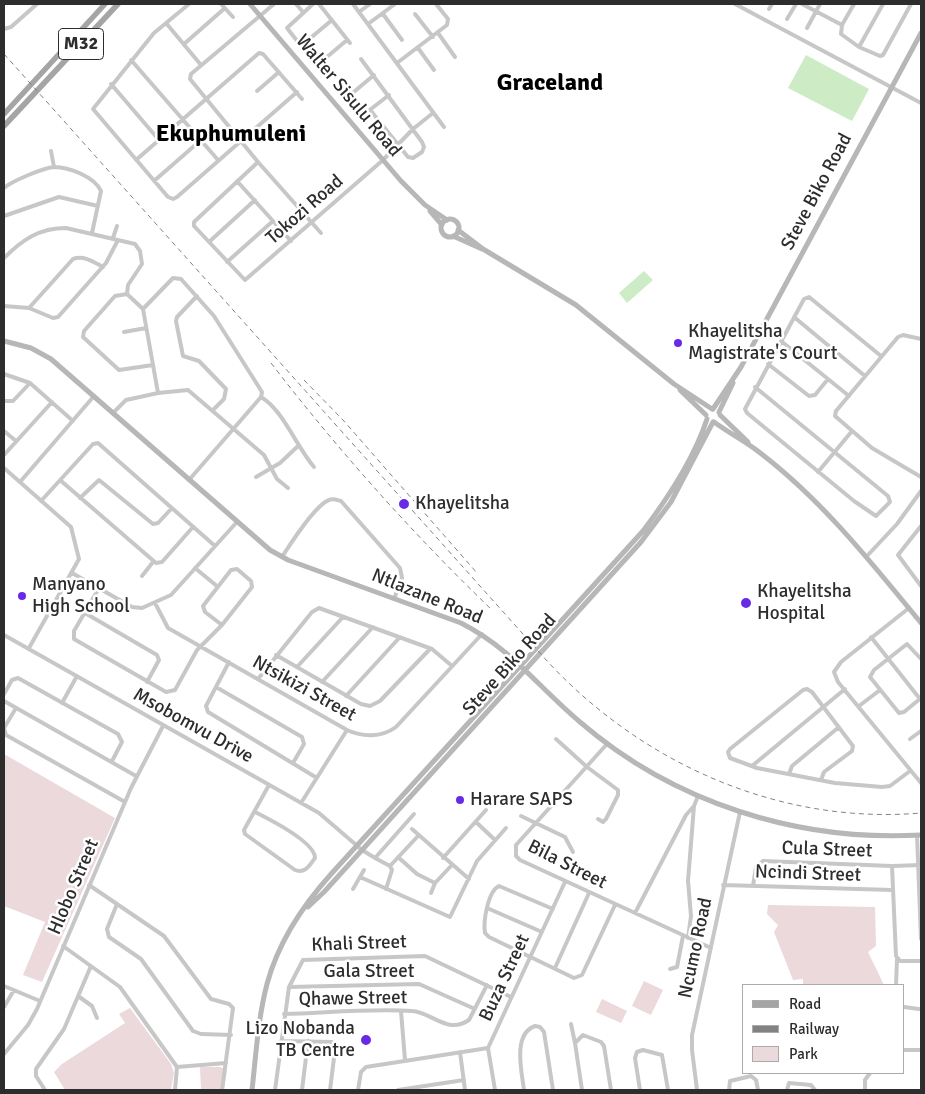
<!DOCTYPE html>
<style>
body{margin:0}
#map{position:relative;width:925px;height:1094px;overflow:hidden;background:#fff;font-family:Signika,sans-serif}
canvas{display:block}
.frame{position:absolute;inset:0;border:5px solid #2d2d2d;pointer-events:none}
.legend{position:absolute;left:742px;top:984px;width:162px;height:90px;box-sizing:border-box;background:#fff;border:1px solid #ababab;margin:0;padding:6px 9px;list-style:none;font-size:15px;color:#2d2d2d}
.legend li{display:flex;align-items:center;gap:10px;height:25px}
.legend b{width:25px;border:1px solid #ababab}
</style>
<div id="map">
<canvas width="925" height="1094"></canvas>
<div class="frame"></div>
<ul class="legend">
<li><b style="height:6px;background:#a5a5a5"></b>Road</li>
<li><b style="height:6px;background:#828282"></b>Railway</li>
<li><b style="height:14px;background:#ebd9dc"></b>Park</li>
</ul>
</div>
<script>
const g = document.querySelector('canvas').getContext('2d');
g.lineJoin = 'round';
function fill(path, color) { g.fillStyle = color; g.fill(path, 'evenodd'); }
function stroke(path, color, width, dash) { g.strokeStyle = color; g.lineWidth = width; g.lineCap = dash ? 'butt' : 'round'; g.setLineDash(dash || []); g.stroke(path); }
function drawText(font, color, halo, rows, align = 'center') {
  g.font = font + ' Signika,sans-serif'; g.lineWidth = 5; g.setLineDash([]); g.textBaseline = 'middle'; g.strokeStyle = halo; g.fillStyle = color; for (const [text, x, y, turn = 0] of rows) {
    g.save(); g.translate(x, y); g.rotate((+turn || 0) * Math.PI / 180); g.textAlign = isNaN(turn) ? turn : align; if (halo) g.strokeText(text, 0, 0); g.fillText(text, 0, 0); g.restore();
  }
}
const green = new Path2D(`
 M4,754l111,64 -73,164 -19,-7 22,-53 -41,-16z
 M768,905l107,2 1,39 -8,6 16,33h-81v-6l-10,1 -19,-48 4,-7 -11,-11z
 M644,981l19,9 -12,25 -19,-9z
 M602,999l25,12 -6,12 -25,-11z
 M130,1008l41,56 3,9 -3,17h-106l-11,-18 8,-8 63,-41 -6,-9z
 M200,1067h20l7,3 -3,20h-23z`);
const water = new Path2D(`
 M806,55l63,34 -17,32 -64,-33z
 M644,271l9,9 -26,23 -8,-10z`);
const street = new Path2D(`
 M189,4l-35,29 -61,76 75,88 5,2 4,-2 120,-105
 M221,4l12,13
 M274,4l-83,70 -1,5 68,83 63,71
 M296,4l7,8
 M313,4l-26,24 25,32 5,3 4,-1 26,-22
 M319,4l31,39
 M353,4l91,123
 M735,4l186,99
 M802,4l40,21
 M854,4l-12,21 -1,9 18,13 21,9 3,-1 28,-51
 M769,9l3,-5
 M359,12l11,-8
 M383,14l19,26
 M415,14l18,23
 M787,19l9,-15
 M166,23l35,42
 M368,24l27,-20
 M807,28l13,-24
 M4,29l7,-2 26,-23
 M438,33l17,24
 M184,44l41,-36
 M301,46l31,-26
 M859,47l24,-43
 M418,48l16,22
 M361,59l61,83 2,5 -2,5 -9,6 -5,-1 -37,-46
 M131,60l87,100
 M397,63l50,-38 1,-6 -12,-15
 M374,75l-25,21v6l10,13 3,1 27,-21
 M111,84l48,56
 M257,91l22,-19
 M51,151l3,16
 M136,160l123,-107 4,1 39,45
 M258,162l-64,60v4l51,54 138,-120 30,-31 20,-16
 M154,181l47,-41
 M237,181l54,60
 M4,188c8,-7 39,-20 50,-21 15,0 41,10 47,24l-9,42
 M4,216l55,-19 39,9
 M113,238l4,-12
 M209,242l46,-42
 M4,258c18,-18 35,-30 62,-30l69,16 5,7 2,13 -14,21 -1,9
 M227,262l46,-41
 M127,294l-12,2 -31,35 -1,6 36,33 34,-5
 M127,294l16,15 15,84
 M197,296l-20,21 -1,4 7,35 16,5 27,28 -2,10 -11,11
 M4,306l25,2 24,10 5,-1 48,-54 12,-23
 M29,308l44,-49c11,-4 21,3 30,8
 M143,309l30,-31 8,1 33,37 48,76 -1,5 -72,83
 M794,317l71,59
 M124,332l22,-4
 M921,339l-18,-4 -5,2 -62,74 -1,5 37,32 49,29
 M781,341l68,55
 M768,364l41,32 6,-1 13,-16
 M4,374l26,9 43,38
 M755,387l133,109 2,6 -14,14 -22,-15 -107,-88 -2,-4 59,-110 5,-2 72,59
 M261,397c22,13 35,49 53,70
 M4,401h9l17,-18
 M113,413l13,-13 32,-7 30,-3 76,65 13,24 11,9
 M4,431l12,10
 M4,455l48,-53
 M4,468l67,59 8,32 -50,89
 M818,472l34,-41
 M256,477l24,-14 17,-16
 M60,480l96,83 6,-1 31,-35
 M20,482l74,-86
 M80,498l19,-18 54,44 5,-1 14,-15
 M41,501l52,-57 5,-1 117,103
 M921,526l-23,29 23,31
 M867,556l30,-32 24,-33
 M282,557c9,-14 33,-52 47,-57 4,-2 8,0 12,1l59,67 2,10 -8,21
 M195,568l23,19
 M72,573l60,34 10,1 29,-13 65,-72
 M142,576l11,-14
 M99,588l-25,43v8l92,53 9,-2 22,-40 25,-25 30,-38 -1,-6 -14,-12 -6,1 -28,36 2,6 17,13
 M155,603l13,25 179,102c15,7 34,8 49,-3l86,-93
 M909,608l-68,54 -7,10 4,10 83,101
 M85,613l72,42 2,5 -12,22
 M4,635l315,178 43,37 13,8 39,-44
 M871,637l49,62
 M276,655l85,49 9,2 10,-5 50,-52
 M921,659l-14,-15 -33,26 -4,7 29,36 5,-1 17,-14
 M229,662l-23,44 2,6 109,66
 M297,667l46,-50
 M258,679l54,-67 7,-4 113,41 20,17
 M322,682l51,-55
 M216,687l86,50 2,7 -11,19
 M4,694l8,-14 6,-2 100,56 4,8 -10,19
 M346,696l54,-59
 M4,701l132,75
 M62,703l15,-27
 M859,706l21,-16
 M16,708l-12,20 2,7 119,67
 M556,739l31,28 31,23v5l-12,24 -3,3 -5,-3
 M910,739l11,-8
 M607,744l-91,101v11l4,4 191,88
 M752,766l93,-77
 M789,774l3,-8 47,-39
 M821,780l3,-8 28,-21 1,-5 -41,-54 -5,-3 -4,1 -73,59 -2,3 2,6 27,10 78,15 47,4 8,-1 20,-15
 M301,803l46,-73
 M255,812c14,7 60,30 60,46 -5,7 -10,16 -20,12l-50,-36 -1,-4 25,-45
 M521,816l44,21 8,15
 M476,822l19,18
 M412,829l57,50
 M917,835l4,104
 M398,857l19,17 18,9 16,-17
 M375,858l15,8 2,4 -6,19
 M443,858l43,-48
 M390,866l28,-30
 M892,866l4,90 4,5h21
 M360,877l90,40 27,-56 29,-33
 M89,885l75,51 47,63 18,5 4,4 -11,82
 M723,885l169,5
 M753,886l3,-19 7,-6 129,5 29,-1
 M353,889l11,-19
 M431,893l4,-10
 M117,904l-10,25 2,8 32,22 52,72 8,3 30,1
 M487,908l55,24
 M553,909l-54,-23c-11,5 -16,35 -14,47l4,4 85,41 8,-3 33,-70
 M635,913l51,-98 8,-9
 M688,938l3,-22 -3,-35 6,-75 4,-10
 M63,946l57,41 57,80 -2,23
 M555,968l34,-75
 M670,969l7,-2 6,-31
 M896,985l1,-26
 M4,986l36,15
 M289,987l130,-3 56,25
 M78,996l14,10 5,12
 M4,1007l10,-17
 M904,1007l15,2
 M401,1011l4,49
 M284,1014c41,-1 87,-6 128,-3 20,1 35,24 57,9l18,-35
 M571,1024l4,19
 M281,1041l51,1 3,8 -5,40
 M904,1050h17
 M460,1052l5,38
 M4,1054l24,-29 9,-16 94,-221 32,-62
 M177,1067l49,-4
 M45,1090l-9,-14v-7l28,-40 27,-63
 M275,1090l14,-103 14,-27 122,-4 86,41
 M302,1090l6,-49
 M358,1090l3,-18 5,-5 122,-19
 M398,1090l66,-10
 M495,1090l-7,-42 77,-166
 M524,1090c-2,-17 -12,-56 11,-64l5,1 4,5 9,58
 M582,1090l-7,-47 8,-8 18,7 3,4 7,44
 M640,1090l-5,-32 2,-6 6,-2 19,5 6,35
 M697,1090l-5,-40v-15l48,-223
 M729,1090l1,-9 21,-5 5,4 2,10
 M787,1090l2,-7 22,2 4,5
 M865,1090v-10l5,-7`);
const secondary = new Path2D(`
 M250,4l151,177 24,24 22,15
 M430,211l12,14
 M441 228a9 9 0 1 1 18 0a9 9 0 1 1-18 0Z
 M458,230l25,19 93,56 98,79 38,25
 M453,236l29,13
 M4,341l27,7 20,11 219,191 18,10 173,63c51,26 76,63 119,99 94,81 218,120 341,113
 M680,390l26,25
 M713,409l28,-42 180,-334
 M719,412l14,-29
 M720,415l28,27
 M714,422c15,11 31,19 45,30 63,48 112,110 162,171
 M308,907l16,-15 317,-350 30,-40 42,-80
 M252,1090c4,-35 6,-72 15,-106 11,-41 36,-79 65,-111l311,-342c25,-33 51,-72 64,-112`);
const primary = new Path2D(`
 M4,114l101,-110
 M4,126l114,-122`);
const rail = new Path2D(`
 M4,54l544,608c95,102 232,163 373,151
 M271,363c67,87 141,170 220,246
 M304,380l39,40 134,153`);
const markers = [
 [678,343,5,"#672be7"],
 [404,504,6,"#672be7"],
 [22,596,5,"#672be7"],
 [746,603,6,"#672be7"],
 [460,800,5,"#672be7"],
 [366,1040,6,"#672be7"]
];
const shields = [
 [81,44,45]
];
const shieldNames = [
 ["M32",81,44]
];
const streetNames = [
 ["Walter Sisulu Road",348,96,50],
 ["Steve Biko Road",817,192,-62],
 ["Tokozi Road",305,210,-41],
 ["Ntlazane Road",427,597,22],
 ["Steve Biko Road",510,665,-48],
 ["Ntsikizi Street",304,689,29],
 ["Msobomvu Drive",193,726,29],
 ["Cula Street",827,850,2],
 ["Bila Street",567,865,27],
 ["Ncindi Street",808,874,2],
 ["Hlobo Street",74,887,-67],
 ["Khali Street",359,944,-2],
 ["Ncumo Road",696,948,-78],
 ["Gala Street",369,972],
 ["Buza Street",505,978,-65],
 ["Qhawe Street",353,999,-1]
];
const poiNames = [
 ["Khayelitsha",688,332],
 ["Magistrate's Court",688,354],
 ["Khayelitsha",415,504],
 ["Manyano",32,585],
 ["High School",32,607],
 ["Khayelitsha",757,592],
 ["Hospital",757,614],
 ["Harare SAPS",470,800],
 ["Lizo Nobanda",355,1029,"right"],
 ["TB Centre",355,1051,"right"]
];
const districtNames = [
 ["Graceland",550,84],
 ["Ekuphumuleni",231,135]
];
fill(green, '#ebd9dc');
fill(water, '#cdebc5');
stroke(street, '#c7c7c7', 4);
stroke(secondary, '#b7b7b7', 5);
stroke(primary, '#a5a5a5', 5.5);
stroke(rail, '#828282', 1, [5, 4]);
for (const [x, y, r, color] of markers) { const dot = new Path2D(); dot.arc(x, y, r, 0, 2 * Math.PI); g.fillStyle = color; g.fill(dot); stroke(dot, '#fff', 2); }
for (const [x, y, w] of shields) { const box = new Path2D(); box.roundRect(x - w / 2, y - 15.5, w, 31, 4); g.fillStyle = '#fff'; g.fill(box); stroke(box, '#2d2d2d', 1); }
drawText('bold 18px', '#2d2d2d', null, shieldNames);
drawText('19px', '#2d2d2d', '#fff', streetNames);
drawText('19px', '#2d2d2d', '#fff', poiNames, 'left');
drawText('bold 24px', '#000', '#fff', districtNames);
</script>
